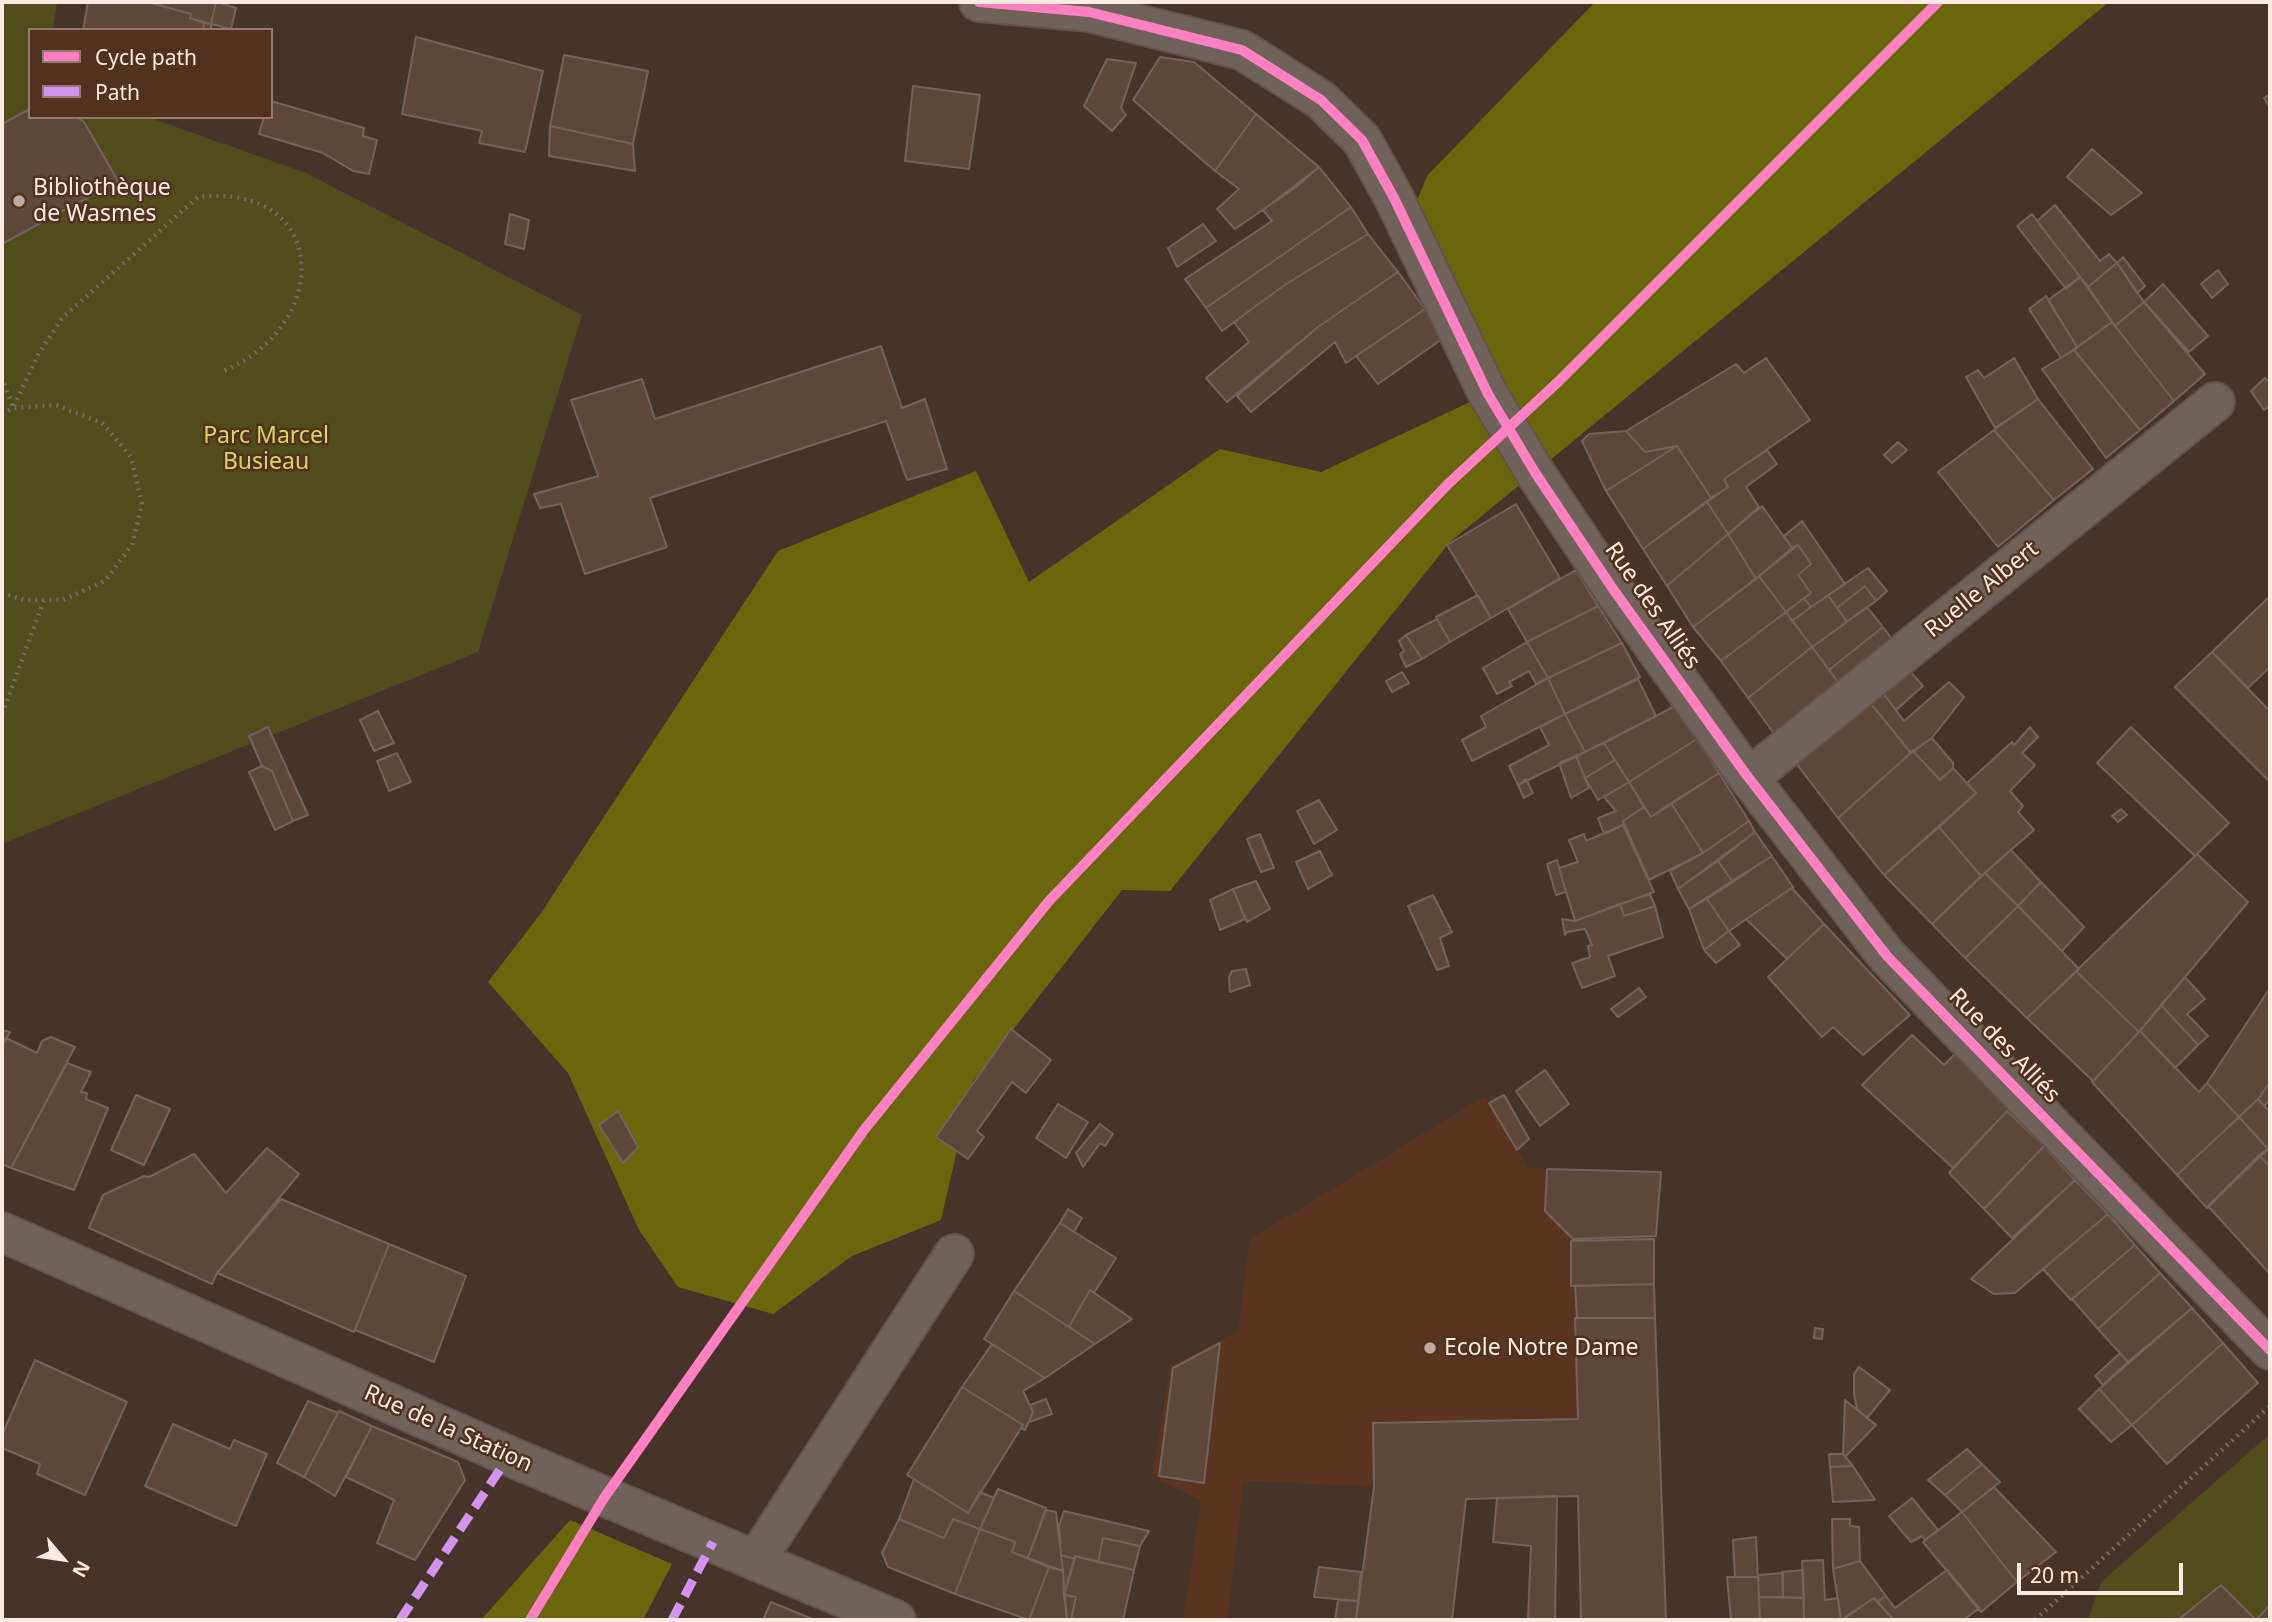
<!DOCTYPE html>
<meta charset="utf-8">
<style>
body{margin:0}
#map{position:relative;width:2272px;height:1622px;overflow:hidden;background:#46342b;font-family:"Noto Sans",sans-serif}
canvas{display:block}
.frame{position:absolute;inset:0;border:4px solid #fcebe3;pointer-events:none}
.legend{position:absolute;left:28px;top:28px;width:245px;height:91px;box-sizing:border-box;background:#513120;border:2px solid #957b6e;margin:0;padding:9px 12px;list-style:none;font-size:21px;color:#fcebe3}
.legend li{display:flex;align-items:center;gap:14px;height:35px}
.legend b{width:35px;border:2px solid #957b6e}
.north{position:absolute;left:28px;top:1524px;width:70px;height:70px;-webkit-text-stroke:5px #513120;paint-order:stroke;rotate:119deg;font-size:19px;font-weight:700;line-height:28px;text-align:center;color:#fcebe3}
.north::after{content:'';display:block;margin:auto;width:24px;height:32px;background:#fcebe3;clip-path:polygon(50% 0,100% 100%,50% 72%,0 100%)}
.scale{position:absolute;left:2017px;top:1563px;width:166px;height:32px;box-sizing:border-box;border:4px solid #fcebe3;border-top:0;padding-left:9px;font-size:21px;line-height:24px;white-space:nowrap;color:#fcebe3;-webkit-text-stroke:5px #513120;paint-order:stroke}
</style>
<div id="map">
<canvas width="2272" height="1622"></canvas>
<div class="frame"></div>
<ul class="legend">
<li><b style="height:9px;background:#ff80c0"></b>Cycle path</li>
<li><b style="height:9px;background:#d193ec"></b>Path</li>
</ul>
<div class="north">N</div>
<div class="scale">20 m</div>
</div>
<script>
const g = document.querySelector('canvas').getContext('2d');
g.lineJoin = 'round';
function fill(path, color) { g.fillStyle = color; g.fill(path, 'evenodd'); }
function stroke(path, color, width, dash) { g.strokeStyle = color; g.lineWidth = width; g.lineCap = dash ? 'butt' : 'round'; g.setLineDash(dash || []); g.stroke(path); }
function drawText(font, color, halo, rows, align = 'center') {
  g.font = font + ' "Noto Sans",sans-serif'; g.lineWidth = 5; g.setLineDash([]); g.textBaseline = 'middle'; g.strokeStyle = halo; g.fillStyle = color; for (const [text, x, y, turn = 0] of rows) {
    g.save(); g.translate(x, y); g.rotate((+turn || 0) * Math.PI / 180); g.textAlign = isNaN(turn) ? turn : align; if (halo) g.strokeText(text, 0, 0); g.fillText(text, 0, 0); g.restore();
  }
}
const built = new Path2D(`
 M1485,1096l43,72 133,4 -7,112 8,207 -84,5 -334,-15 -17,139h-44l18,-119 -49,-24 19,-112 67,-34 12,-92z`);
const green = new Path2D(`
 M2,2h55l-4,28h-23v87h118l158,56 276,142 -104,337 -476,192z
 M2270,1434v186h-182l13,-38z`);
const forest = new Path2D(`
 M1595,2h514l-659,540 -280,349 -48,-1 -149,191 -32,139 -89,36 -79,58 -95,-27 -39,-57 -71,-157 -80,-91 53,-69 237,-362 198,-80 53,111 191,-133 101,23 166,-78 -80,-169 20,-49z
 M570,1520l102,44 -29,56h-162z`);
const building = new Path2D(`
 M88,2h59l44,12 -1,4 14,5 -1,7h-120z
 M147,2h69l-5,22 -21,-6 1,-4z
 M216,2l20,6 -5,21 -20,-5z
 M204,23l7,1v6h-8z
 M416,37l127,34 -18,81 -46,-9 3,-12 -80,-17z
 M564,55l84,16 -15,73 -83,-18z
 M1160,57l34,5 62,52 -41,57 -82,-71z
 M1107,59l29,4 -15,45 5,7 -14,16 -28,-25z
 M913,86l67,9 -11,74 -64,-8z
 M2270,94v14l-6,-10z
 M271,101l93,27 -1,8 14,4 -8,34 -16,-3 -30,-18 -64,-19 5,-17h7z
 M30,109v8h47l7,5 34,59 -116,63v-120z
 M1256,114l63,53 -23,20 -61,42 -18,-20 22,-20 -24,-18z
 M550,126l83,18 2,27 -86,-15z
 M2092,149l50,44 -31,22 -44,-38z
 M1319,167l32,40 -145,101 -21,-29 87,-58 -9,-11z
 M2055,205l45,56 9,-7 8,9 -29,24 -51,-66z
 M1351,207l17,27 -82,50 -64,47 -16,-23z
 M510,214l19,6 -5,29 -19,-5z
 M2032,214l48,63 -14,12 -49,-63z
 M1203,224l13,17 -39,26 -9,-19z
 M1368,234l30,38 -80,55 -91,75 -21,-24 43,-36 -15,-20 52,-38z
 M2123,257l22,29 -8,7 -20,-30z
 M2117,263l27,39 -29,24 -27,-39z
 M2218,270l10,14 -16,14 -11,-14z
 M1398,272l27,37 -79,54 -11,-21 -84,70 -14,-16 81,-69z
 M2080,277l32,45 -35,25 -29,-47z
 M2163,284l45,52 -19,16 -45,-50z
 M2046,296l31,51 -16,11 -32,-49z
 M2144,302l61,72 -31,27 -59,-75z
 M1425,309l20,28 -67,47 -22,-28z
 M2112,322l62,79 -34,29 -66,-80z
 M881,346l21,62 23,-9 22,70 -40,11 -21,-59 -236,77 17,49 -82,27 -24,-70 -21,4 -6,-14 64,-18 -27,-76 71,-21 13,40z
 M2074,350l66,80 -34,28 -64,-89z
 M1766,358l44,62 -86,59 4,8 -17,11 -34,-52 -32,6 -19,-21 110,-67 8,9z
 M2014,358l24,41 -43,29 -29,-51 12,-7 6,8z
 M2265,378l5,5v23l-6,4 -13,-19z
 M2038,399l55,70 -39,31 -60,-70z
 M1994,430l60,70 -56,47 -60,-75z
 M1626,431l19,21 32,-6 -71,45 -24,-50 7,-7z
 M1898,442l9,8 -15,13 -8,-8z
 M1677,446l34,52 -68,51 -37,-58z
 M1767,450l10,14 -31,23 13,20 -31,27 -21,-32 21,-15 -4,-8z
 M1707,502l21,32 -61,52 -24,-37z
 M1516,504l44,74 -69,40 -44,-73z
 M1762,506l30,42 -36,31 -28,-45z
 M1802,521l43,63 -34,23 -7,-9 7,-5 -13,-18 13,-11 -13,-19 -6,3 -8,-12z
 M1728,534l28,45 -63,48 -26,-41z
 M1798,545l13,19 -13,11 13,18 -25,19 -27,-36z
 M1868,568l19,23 -11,10 -11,-15 -28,22 -9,-13z
 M1576,570l22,36 -71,36 -19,-33z
 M1759,576l27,36 -65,49 -28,-34z
 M1865,586l11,15 -29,21 -10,-14z
 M1478,595l13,23 -41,24 -14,-25z
 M1828,595l19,27 -35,25 -20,-26z
 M2270,596v71l-22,21 -36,-36z
 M1804,598l7,9 -19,14 -6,-9z
 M1598,606l24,37 -74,35 -21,-36z
 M1867,607l16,20 -54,43 -17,-23z
 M1786,612l26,35 -64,51 -27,-37z
 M1437,619l13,23 -28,17 -16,-24z
 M1883,627l11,15 -52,46 -13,-18z
 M1406,635l16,24 -16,8 -6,-13 4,-3 -5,-10z
 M1527,642l21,36 -12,6 -7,-13 -20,11 3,4 -15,8 -14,-26z
 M1622,643l18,34 -75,37 -17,-36z
 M1812,647l30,41 -64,51 -30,-41z
 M2212,652l58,59v71l-95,-95z
 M1908,669l15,17 -27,24 -13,-17z
 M1402,672l7,11 -17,9 -6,-11z
 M1548,678l17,36 -93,47 -10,-21 24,-13 -5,-11z
 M1638,679l18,37 -71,36 -20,-38z
 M1949,682l15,15 -32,41 -21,15 -43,-53 15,-7 21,28z
 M1868,700l43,53 -73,65 -43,-56z
 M1675,706l22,33 -68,43 -25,-39z
 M378,711l16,32 -20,8 -14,-31z
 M1565,714l20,38 -67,33 -9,-19 40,-21 -9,-18z
 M268,727l40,88 -15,6 -21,-50 -10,-5 -13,-30z
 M2030,727l8,10 -16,16 13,12 -25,26 13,15 -5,6 16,18 -53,46 -42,-49 37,-34 -9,-10 45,-41 2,3z
 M2131,727l98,96 -34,33 -98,-93z
 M1932,738l21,25v5l-13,12 -27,-29z
 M1697,739l22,34 -68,44 -22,-35z
 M1604,743l11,17 -30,18 -9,-22z
 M1913,751l27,29 13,-12 23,25 -92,82 -46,-57z
 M397,753l14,29 -22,9 -12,-30z
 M1576,756l13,32 -18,10 -12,-35z
 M1615,760l14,22 -31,18 -13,-22z
 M262,766l10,5 21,50 -18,9 -26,-58z
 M1719,773l30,48 -46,32 -32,-50z
 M1526,779l7,14 -9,5 -6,-13z
 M1629,782l15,25 -21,14v4l-19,9 -6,-16 18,-7 -12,-14z
 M1319,800l18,30 -23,14 -17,-33z
 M1671,803l32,50 -54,27 -26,-59 21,-14 7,10z
 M2121,809l6,6 -9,7 -6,-6z
 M1749,821l6,11 -77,57 -8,-18 33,-18z
 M1623,825l31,67 -79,29 -16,-53 19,-6 -9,-22 15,-6 2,7z
 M1939,827l42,49 -49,48 -48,-49z
 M1755,832l17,24 -40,25 -14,-20z
 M1260,834l14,34 -13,4 -14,-33z
 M2011,850l30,32 -23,24 -33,-33z
 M1320,851l12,24 -24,14 -12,-27z
 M2197,854l51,48 -109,130 -63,-61z
 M1772,856l21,31 -64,44 -22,-32z
 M1557,860l9,32 -10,3 -9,-31z
 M1718,861l14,20 -43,28 -11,-20z
 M1985,873l33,33 -53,52 -33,-34z
 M1256,881l14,28 -23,13 -14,-33z
 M2041,882l43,45 -22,24 -44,-45z
 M1792,888l32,36 -37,35 -41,-40z
 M1233,889l12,30 -25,11 -10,-30z
 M1650,894l5,12 -31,10 -4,-12z
 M1433,895l19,37 -12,6 9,28 -12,4 -29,-64z
 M1707,899l22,32 -25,19 -15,-41z
 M1620,904l4,12 31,-10 8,31 -55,19 7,20 -33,12 -10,-25 18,-6 -2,-11 4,-1 -7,-16 -18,3 -2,3 -3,-16 13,2z
 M2018,906l61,63 -52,49 -62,-60z
 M1824,924l86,91 -47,40 -30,-28 -11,10 -54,-60z
 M1729,931l11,14 -24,18 -12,-13z
 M1246,969l4,16 -20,7 -1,-15 3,-6z
 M2076,971l63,61 -46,49 -66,-63z
 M2185,977l20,22 -18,15 21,22 -10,9 -37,-40z
 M1639,988l7,9 -28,20 -7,-8z
 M2270,988v94l-12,17 -19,18 -32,-34z
 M2161,1005l37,40 -23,23 -35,-37z
 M1011,1029l40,31 -25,33 -14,-11 -35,49 7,6 -16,22 -32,-22z
 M2,1030l8,2 -8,14z
 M2140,1031l59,61 8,-9 32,34 -62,58 -85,-93z
 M1912,1035l32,30 12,-12 53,56 -56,59 -91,-83z
 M51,1037l24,10 -64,121 -9,-4v-118l4,-8 31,15 5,-12z
 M67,1063l24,9 -10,20 6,1 -1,6 22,9 -34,82 -63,-22z
 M1545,1070l24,34 -29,22 -24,-35z
 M2270,1082v18l-6,6 -6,-7z
 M136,1095l34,14 -26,56 -33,-15z
 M1504,1095l25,44 -12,11 -28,-47z
 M2258,1099l12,13v55l-11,-12 9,-6 -29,-32z
 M1058,1104l30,18 -22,36 -30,-20z
 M618,1111l20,36 -15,16 -24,-38z
 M2007,1111l37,35 -60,63 -35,-36z
 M2239,1117l29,32 -61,59 -30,-33z
 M1100,1124l13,10 -8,12 -5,-3 -17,24 -7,-14z
 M2044,1146l31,34 -63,58 -28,-29z
 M267,1148l32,26 -82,99 -5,11 -123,-56 14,-33 41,-19 5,1 45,-23 32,39z
 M2259,1155l11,12v107l-62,-68z
 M1547,1169l114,3 -5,64 -83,3 -28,-28z
 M2075,1180l33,34 -93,79 -21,1 -23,-15z
 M281,1199l108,45 -35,88 -137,-59z
 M1068,1209l14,9 -8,14 -14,-9z
 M2108,1214l27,31 -64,55 -28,-31z
 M1060,1223l56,35 -22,35 -4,-3 -21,37 -55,-36z
 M1654,1239v45l-83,2v-45z
 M389,1244l77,32 -32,86 -79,-32z
 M2135,1245l25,28 -62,56 -26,-30z
 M2160,1273l32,35 -64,54 -30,-33z
 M1654,1284l1,34h-78l-2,-32z
 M1090,1290l42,29 -37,25 -26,-17z
 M1014,1291l55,36 26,17 -50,34 -61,-39z
 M2192,1308l31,35 -91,82 -33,-36z
 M1575,1318h80l11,302h-85l-3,-124 -112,3 -14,121h-96l18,-133 -1,-64 205,-4z
 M1815,1328l8,1 -1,10 -8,-1z
 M1220,1343l-16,140 -45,-7 14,-108z
 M2223,1343l35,40 -91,81 -35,-39z
 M992,1344l53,34 -22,13 10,21 -8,18 -4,-2 2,-3 -61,-38z
 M2120,1353l8,9 -25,23 -8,-9z
 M35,1360l92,42 -42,93 -48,-21 3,-10 -38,-16v-13z
 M1859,1367l31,23 -23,28 -10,-9 -3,-15v-20z
 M962,1387l61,38 -55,88 -61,-38z
 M2099,1389l33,36 -21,17 -32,-33z
 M1046,1399l6,15 -23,8 4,-10 -3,-7z
 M1845,1400l31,25 -30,31 -3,-2z
 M308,1401l30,12 -34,64 -27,-14z
 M339,1411l33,15 -37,70 -31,-19z
 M173,1424l57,25 4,-9 33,14 -31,72 -91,-40z
 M372,1426l86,36 7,18 -50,80 -38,-17 17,-43 -48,-23z
 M1967,1449l15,15 -37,31 -17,-15z
 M1829,1454h14l10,12 -23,1z
 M1982,1464l18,18 -38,30 -17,-17z
 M1853,1466l22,34 -42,2 -3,-35z
 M914,1479l54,34 12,-21 14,6 -14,31 -27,-10 -9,19 -45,-19z
 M1994,1487l62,65 -39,30 -55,-70z
 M998,1489l48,19 -18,50 -16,-6 3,-10 -35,-13z
 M1557,1496l-2,124 -27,-1 3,-73 -38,-4 4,-44z
 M1912,1498l26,32 -13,10 -3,-4 -11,6 -22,-26z
 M1046,1510l10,2 7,59 -35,-13z
 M1064,1511l85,20 -9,15 -37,-8 -5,24 -23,-6v3l-14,-4 -2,-29z
 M1962,1512l55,70 -36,30 -58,-70z
 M899,1519l45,19 9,-19 27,10 -25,65 -67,-27 -6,-14z
 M1832,1519h18v7l9,1 1,34 -27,8z
 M980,1529l35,13 -3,10 37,15 -20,53 -74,-26z
 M1756,1537l2,40h-23l-2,-37z
 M1103,1538l37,8 -6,24 -36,-8z
 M1061,1555l14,4 -11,36 -1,-24z
 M1075,1556l59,14 -11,50h-52l5,-23 -12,-2z
 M1823,1560l2,40 13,-2 3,22h-37l-2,-59z
 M1860,1561l26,35 -9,6 -3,-4 -33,22 -8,-51z
 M1049,1567l14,4 4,49h-38z
 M1319,1567l42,5 -3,29 -44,-4z
 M1803,1570l1,28 -21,-1 -1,-25z
 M1947,1570l32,38 -15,12h-70l-17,-18 9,-6 9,12z
 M1783,1573v24h-24l-1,-22z
 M1727,1577h31l2,43h-29z
 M2221,1585l35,35 14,-15v15h-92z
 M1064,1595l12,2 -5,23h-4z
 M1759,1597l45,1v22h-44z
 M1874,1598l20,22h-52z
 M1338,1600l20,1 -2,19h-21z
 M771,1602l44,18h-52z`);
const path = new Path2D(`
 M2,377l11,31 25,-53 24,-37 136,-121c133,-15 134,130 25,174
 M2,414l11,-6 43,-3 46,18 29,34 11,47 -10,41 -27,36 -42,19h-39l-22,-7
 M2,714l42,-114
 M2035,1620l235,-214`);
const minor = new Path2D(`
 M979,2l110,10 153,38 79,50 41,40 32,58 94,196 48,80 77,115 132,184 142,183 383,394
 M1750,777l465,-375
 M2,1232l507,224 387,164
 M756,1560l198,-306`);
const quiet = new Path2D(`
 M400,1620l109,-164
 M672,1620l41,-78`);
const cycleway = new Path2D(`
 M979,2l110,10 153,38 79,50 41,40 32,58 94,196 48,80 77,115 132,184 142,183 383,394
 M530,1620l74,-122 260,-368 185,-229 399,-417 111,-103 379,-379`);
const markers = [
 [19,201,7,"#bcaba3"],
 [1430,1348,7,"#bcaba3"]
];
const poiNames = [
 ["Bibliothèque",33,188],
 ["de Wasmes",33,214],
 ["Ecole Notre Dame",1444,1348]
];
const parkNames = [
 ["Parc Marcel",266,436],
 ["Busieau",266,462]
];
const streetNames = [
 ["Ruelle Albert",1982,590,-39],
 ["Rue des Alliés",1652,606,55],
 ["Rue des Alliés",2004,1046,46],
 ["Rue de la Station",448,1429,24]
];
fill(built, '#583421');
fill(green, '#504d1a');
fill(forest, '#6a660b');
fill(building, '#5e483c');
stroke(building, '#73635c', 2);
stroke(minor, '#61524a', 42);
stroke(path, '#746861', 4.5, [2, 5]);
stroke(minor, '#6f625b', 38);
stroke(quiet, '#d193ec', 9, [18, 9]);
stroke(cycleway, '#ff80c0', 10);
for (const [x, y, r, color] of markers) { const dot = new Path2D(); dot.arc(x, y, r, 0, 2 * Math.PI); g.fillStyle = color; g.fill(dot); stroke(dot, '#513120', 2.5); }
drawText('23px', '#fcebe3', '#513120', poiNames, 'left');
drawText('23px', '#d8d65f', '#513120', parkNames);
drawText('23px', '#fcebe3', '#513120', streetNames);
</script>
